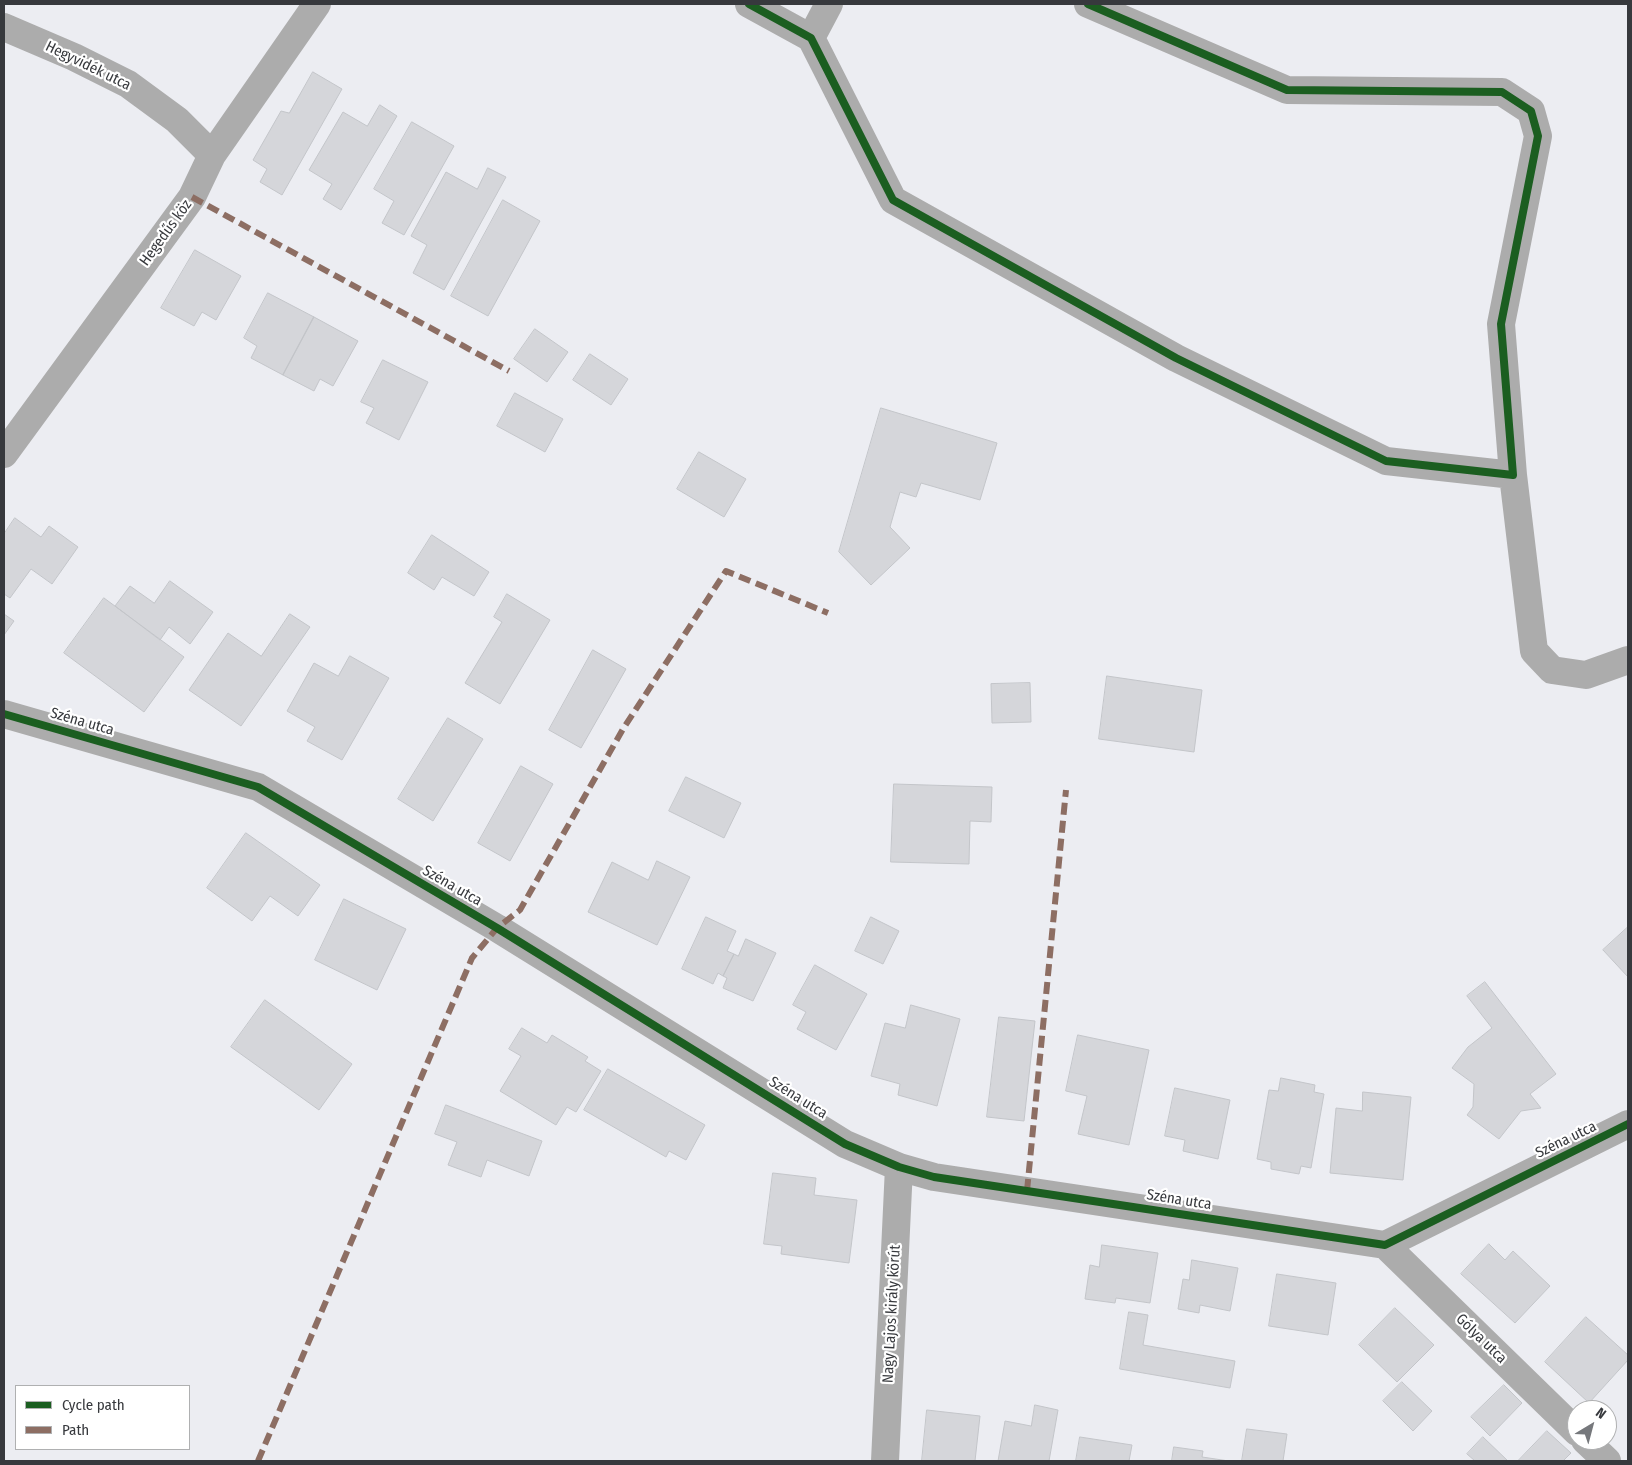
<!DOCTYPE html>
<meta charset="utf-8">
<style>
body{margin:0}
#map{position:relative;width:1632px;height:1465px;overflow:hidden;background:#ecedf2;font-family:"Fira Sans Condensed",sans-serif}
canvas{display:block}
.frame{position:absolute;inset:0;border:5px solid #37393d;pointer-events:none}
.legend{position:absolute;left:15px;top:1385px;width:175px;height:65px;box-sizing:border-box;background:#fff;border:1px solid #afb0b1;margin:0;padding:6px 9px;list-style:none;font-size:15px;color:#37393d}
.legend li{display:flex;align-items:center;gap:10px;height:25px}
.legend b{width:25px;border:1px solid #afb0b1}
.north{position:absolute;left:1567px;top:1400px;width:50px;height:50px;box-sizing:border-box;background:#fff;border:1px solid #afb0b1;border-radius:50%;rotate:37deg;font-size:14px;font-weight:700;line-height:20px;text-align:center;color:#37393d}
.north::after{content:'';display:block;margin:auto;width:18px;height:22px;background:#76787c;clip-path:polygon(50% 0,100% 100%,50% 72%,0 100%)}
</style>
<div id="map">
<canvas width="1632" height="1465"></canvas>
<div class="frame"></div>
<ul class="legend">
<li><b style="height:6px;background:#1b5e20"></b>Cycle path</li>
<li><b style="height:6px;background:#8d6e63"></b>Path</li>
</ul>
<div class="north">N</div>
</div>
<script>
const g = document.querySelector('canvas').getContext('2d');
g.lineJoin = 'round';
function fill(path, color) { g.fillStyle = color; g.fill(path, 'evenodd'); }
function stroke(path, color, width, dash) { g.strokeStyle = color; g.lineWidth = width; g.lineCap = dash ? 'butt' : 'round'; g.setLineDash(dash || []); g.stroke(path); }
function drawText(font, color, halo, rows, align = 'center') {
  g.font = font + ' "Fira Sans Condensed",sans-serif'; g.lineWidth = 4.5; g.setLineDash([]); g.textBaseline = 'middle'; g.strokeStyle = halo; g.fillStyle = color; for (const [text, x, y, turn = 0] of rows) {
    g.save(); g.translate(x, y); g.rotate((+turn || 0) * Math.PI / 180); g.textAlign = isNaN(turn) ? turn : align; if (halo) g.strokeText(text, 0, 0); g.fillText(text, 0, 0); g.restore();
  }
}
const building = new Path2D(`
 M313,72l29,17 -60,106 -22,-13 7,-13 -14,-9 28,-49 8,2z
 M380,105l17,11 -56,94 -18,-11 9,-15 -23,-14 34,-58 24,14z
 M412,122l42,24 -50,89 -22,-12 12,-22 -20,-12z
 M488,168l18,9 -62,113 -31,-17 14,-28 -16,-9 35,-64 31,17z
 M503,200l37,21 -52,95 -37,-20z
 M195,250l46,26 -25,44 -14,-8 -8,14 -33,-18z
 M268,293l46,24 -31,58 -32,-17 6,-12 -13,-8z
 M314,317l44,24 -25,45 -13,-7 -6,12 -31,-16z
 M535,329l33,23 -21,30 -33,-23z
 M590,354l38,25 -17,26 -38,-25z
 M383,360l45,22 -29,58 -33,-17 8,-15 -13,-6z
 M515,393l48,26 -18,33 -48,-26z
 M881,408l116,35 -17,57 -59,-17 -5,14 -16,-5 -10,35 20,21 -39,37 -32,-33z
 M699,452l47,27 -22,38 -47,-28z
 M15,518l26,19 8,-11 29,21 -26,37 -21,-15 -21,29 -6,-4v-60z
 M432,535l57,37 -15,24 -32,-19 -8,13 -26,-17z
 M170,581l43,31 -23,32 -21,-17 -9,13 -45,-34 15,-20 24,17z
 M507,594l43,26 -50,84 -35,-21 37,-61 -8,-5z
 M104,598l80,59 -40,55 -80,-59z
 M4,614l10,7 -10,14z
 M290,614l20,13 -69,99 -52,-36 39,-57 33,23z
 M593,650l33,19 -45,79 -32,-18z
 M350,656l39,22 -47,82 -35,-19 8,-14 -28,-16 27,-48 24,13z
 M1107,676l95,14 -8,62 -95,-13z
 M1030,683l1,39 -39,1 -1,-39z
 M448,718l35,21 -50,82 -35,-22z
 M521,766l32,18 -43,77 -32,-18z
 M686,777l55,26 -17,35 -55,-27z
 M894,784l98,3 -1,35 -21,-1 -1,43 -78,-2z
 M246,833l74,52 -22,31 -28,-20 -18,25 -45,-33z
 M657,861l33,16 -33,68 -69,-33 24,-50 36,18z
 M344,899l62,30 -29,61 -62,-30z
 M706,917l30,14 -9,20 7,3 -11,22 -5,-3 -5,11 -31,-15z
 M871,917l28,14 -16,33 -28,-13z
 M1628,927v50l-25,-27z
 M746,939l30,14 -23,48 -30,-13 4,-10 -4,-2 11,-22 4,2z
 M815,965l52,29 -31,56 -39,-21 9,-17 -13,-7z
 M1485,982l71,92 -26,20 11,14 -20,3 -22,28 -32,-24 6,-8 1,-23 -22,-16 16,-21 24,-19 -25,-32z
 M265,1000l87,64 -33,46 -88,-63z
 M911,1005l49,14 -23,87 -39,-11 2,-11 -29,-8 14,-53 20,5z
 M999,1017l36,4 -11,100 -37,-4z
 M522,1028l25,15 5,-8 36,22 -3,4 16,10 -25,41 -9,-5 -11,18 -56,-34 21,-35 -12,-7z
 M1078,1035l71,15 -20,95 -51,-11 9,-38 -21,-5z
 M608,1069l97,56 -19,35 -17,-9 -3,6 -82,-47z
 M1281,1078l34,7 -1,7 10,2 -13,74 -10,-2 -2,8 -28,-5v-7l-14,-3 12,-69 9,1z
 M1175,1088l55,12 -12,59 -35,-8 2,-11 -20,-4z
 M1363,1092l48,5 -8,83 -73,-7 6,-65 26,3z
 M446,1105l96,36 -13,35 -42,-16 -6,17 -33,-12 9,-23 -22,-8z
 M773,1173l43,5 -2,17 43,5 -8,63 -68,-9 1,-8 -18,-2z
 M1489,1244l16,16 8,-9 37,35 -35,37 -54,-49z
 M1102,1245l56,8 -8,50 -34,-5 -1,5 -30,-4 5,-34 9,2z
 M1192,1260l46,8 -8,43 -30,-6 -1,8 -21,-4 5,-30 6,1z
 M1277,1274l59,9 -8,52 -59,-9z
 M1395,1308l39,37 -37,37 -38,-37z
 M1129,1312l19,3 -5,30 92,16 -5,27 -110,-19z
 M1586,1317l42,38v5l-39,43 -44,-41z
 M1402,1382l30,29 -19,20 -30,-30z
 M1504,1385l18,18 -32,33 -19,-19z
 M1035,1405l23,5 -9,51h-51l7,-40 26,5z
 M927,1410l53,6 -5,45h-53z
 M1247,1429l40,5 -4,27h-41z
 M1547,1431l24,22 -8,8h-45z
 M1080,1437l52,8 -3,16h-53z
 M1483,1437l25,24h-33l-8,-7z
 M1174,1447l29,4 -1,6 27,4h-57z`);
const minor = new Path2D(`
 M749,4l62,34 82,162 283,158 210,103 127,14 -12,-151 37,-188 -7,-25 -29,-19 -215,-2 -199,-86
 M4,27l70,30 54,27 49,36 35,35
 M811,38l18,-34
 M4,454l188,-257 20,-42 105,-151
 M1513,475l21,176 18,19 34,5 42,-15
 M4,714l254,73 239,141 348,216 54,23 35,10 451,68 243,-121
 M1385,1245l192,187
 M1585,1440l22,21
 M885,1461l14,-294`);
const quiet = new Path2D(`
 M192,197l317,174
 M1027,1191l39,-401
 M258,1461l214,-503 25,-30 23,-18 103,-181 103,-158 102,42`);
const cycleway = new Path2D(`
 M749,4l62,34 82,162 283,158 210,103 127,14 -12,-151 37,-188 -7,-25 -29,-19 -215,-2 -199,-86
 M4,714l254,73 239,141 348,216 54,23 35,10 451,68 243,-121`);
const streetNames = [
 ["Hegyvidék utca",88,66,26],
 ["Hegedűs köz",166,233,-54],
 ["Széna utca",82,722,16],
 ["Széna utca",452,886,30],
 ["Széna utca",798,1098,32],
 ["Széna utca",1566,1140,-26],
 ["Széna utca",1179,1200,9],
 ["Nagy Lajos király körút",892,1314,-87],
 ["Gólya utca",1481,1339,44]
];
fill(building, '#d5d6da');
stroke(building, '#c3c5c9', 1);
stroke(minor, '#acacac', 28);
stroke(quiet, '#8d6e63', 6, [12, 6]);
stroke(cycleway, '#1b5e20', 8);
drawText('15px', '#37393d', '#fff', streetNames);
</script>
